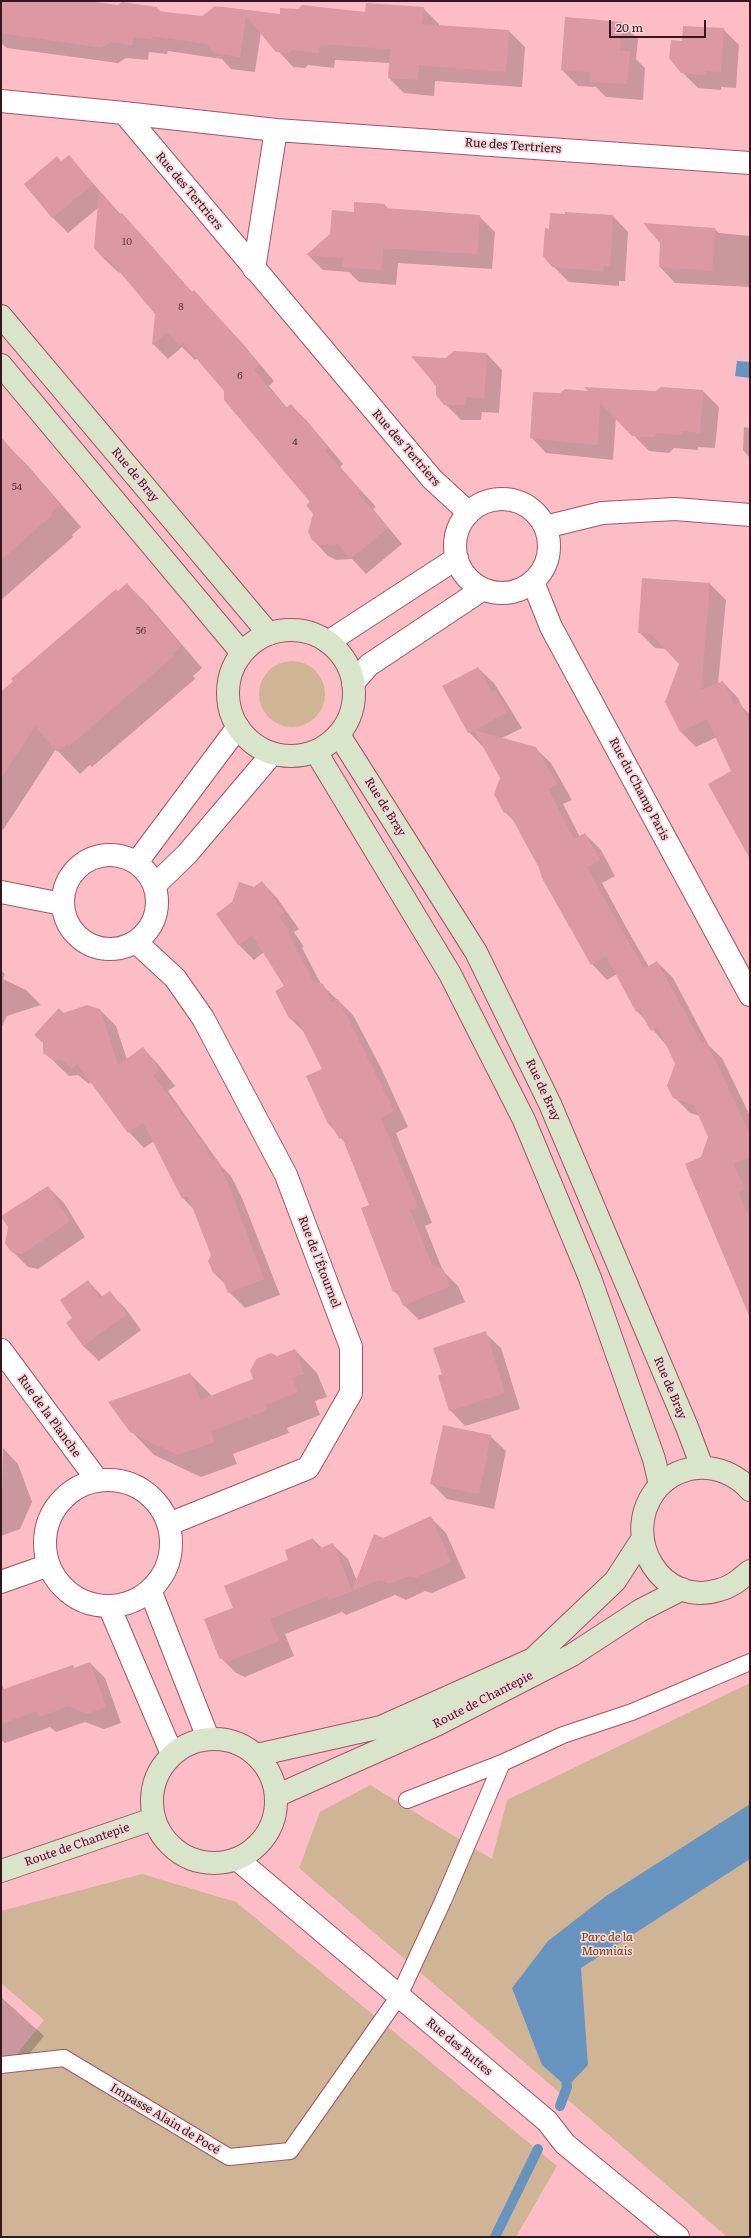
<!DOCTYPE html>
<meta charset="utf-8">
<style>
body{margin:0}
#map{position:relative;width:751px;height:2238px;overflow:hidden;background:#fdbdc6;font-family:Literata,serif}
canvas{display:block}
.frame{position:absolute;inset:0;border:2px solid #34181d;pointer-events:none}
.scale{position:absolute;left:609px;top:20px;width:97px;height:18px;box-sizing:border-box;border:2px solid #34181d;border-top:0;padding-left:5px;font-size:12px;line-height:14px;white-space:nowrap;color:#34181d;-webkit-text-stroke:3px #f5d4d8;paint-order:stroke}
</style>
<div id="map">
<canvas width="751" height="2238"></canvas>
<div class="frame"></div>
<div class="scale">20 m</div>
</div>
<script>
const g = document.querySelector('canvas').getContext('2d');
g.lineJoin = 'round';
function fill(path, color) { g.fillStyle = color; g.fill(path, 'evenodd'); }
function stroke(path, color, width, dash) { g.strokeStyle = color; g.lineWidth = width; g.lineCap = dash ? 'butt' : 'round'; g.setLineDash(dash || []); g.stroke(path); }
function drawText(font, color, halo, rows, align = 'center') {
  g.font = font + ' Literata,serif'; g.lineWidth = 3.5; g.setLineDash([]); g.textBaseline = 'middle'; g.strokeStyle = halo; g.fillStyle = color; for (const [text, x, y, turn = 0] of rows) {
    g.save(); g.translate(x, y); g.rotate((+turn || 0) * Math.PI / 180); g.textAlign = isNaN(turn) ? turn : align; if (halo) g.strokeText(text, 0, 0); g.fillText(text, 0, 0); g.restore();
  }
}
const green = new Path2D(`
 M259 694a33 33 0 1 1 66 0a33 33 0 1 1-66 0Z
 M750,1683v554h-23l-428,-369 21,-56 50,-27 122,74 15,-59z
 M142,1874l94,28 321,264 -41,71h-515v-163l43,-54 -43,-37v-72z`);
const water = new Path2D(`
 M737,361l13,1v16l-15,-2z
 M750,1804v55l-169,109 7,97 -21,22 -25,-22 -30,-77 36,-47 58,-45z`);
const shadow = new Path2D(`
 M1,1h93v2l24,3 38,1 5,5 41,5 164,-4 57,-5 16,16v2l70,5 16,16 -3,40 -87,-6 -1,15 -30,-3 -15,-15 1,-15 -55,-3 -1,8 -26,-3 -3,3 -12,-1 -32,-35 -6,40 -24,-3 -9,-10 -54,-8 -1,3 -18,-2 -1,8 -22,-2 -8,5 -111,-15 -6,-5z
 M566,18l56,5 16,16 -2,20 9,9 -2,32 -37,-3 -10,-10 -18,-1 -16,-16z
 M723,29l16,16 -3,43 -15,-1v3l-23,-2 -16,-16 1,-30z
 M69,156l52,59 16,15 56,63 1,-2 15,16 33,36 32,38 -5,5 18,22 4,-3 15,15 37,44 -3,3 36,40 -3,2 29,35 -36,30 -14,-15 -16,1 -8,-4 -15,-16 1,-27 -3,-11 -85,-111 -29,-33 -2,2 -13,-13 -14,12 -15,-15 3,-30 -34,-41 -4,-1 -16,-15 -3,-50 -31,26 -16,-16 10,-55z
 M355,203l30,2 4,5 90,6 16,16 -3,37 -94,-6 -2,22 -37,-3 -10,-10 -26,-2 -15,-15 47,-42z
 M613,216l15,16 -3,49h-6v5l-50,-4 -16,-16 -3,-36z
 M715,229l4,4 31,3v51l-75,-4 -15,-16z
 M487,354l15,16 -3,43 -17,-1 -1,8h-20l-16,-16 1,-45z
 M661,388l42,3 16,16 -4,41 -17,-1v3l-24,-2 -5,5 -20,-2 -33,-34 -3,43 -67,-7 -15,-16 29,-43 31,-2h65z
 M744,427l6,1v30l-7,-8z
 M6,444l22,22 53,61 -9,8 1,2 -72,63v-152z
 M643,579l67,5 16,16 -8,84 5,-2 15,16 5,10 7,6v38l-33,-15 -21,10 -15,-15 -15,-30 15,-38 -15,-15 -11,-1 -16,-16z
 M127,584l22,22 53,62 -9,8 2,3 -103,88 -2,-2 -10,9 -24,-25 -53,81 -2,-1v-136z
 M478,668l16,15 28,45 -20,10 33,10 16,15 21,37 -9,4 17,33 5,-3 16,16 14,26 -13,7 25,46 22,38 8,-5 16,16 36,68 13,12 28,58v179l-48,-137 8,-21 -10,-21 -10,-3 -16,-16 2,-34 -9,-17 -30,-35 -20,-37 -10,6 -15,-16 -77,-142 -10,-10 -4,-35 -17,-29 -15,-16z
 M262,882l15,16 22,31 -5,3 10,15 -2,1 19,36 32,31 28,53 27,59 -12,6 36,90 -7,3 18,45 15,15 7,16 -46,18 -15,-15 -3,-7 -7,-7 -23,-86 -25,-61 -17,-20 -21,-47 15,-8 -19,-37 -14,-14 -4,-31 -22,-35 -10,8 -15,-15 -22,-31z
 M1,970l4,4 -2,5 23,11 15,15 -34,11 -6,12z
 M100,1010l16,16 11,34 16,-12 15,16 17,22 -7,5 54,76 9,9 11,22 38,97 -35,13 -16,-16 -3,-7 -12,-12 -2,-18 -18,-45 -11,-12 -29,-57 -10,7 -15,-16 -38,-50 -2,2 -11,-9 -9,1 -25,-24 19,-38z
 M48,1187l16,16 21,34 -47,32 -10,-2 -16,-16z
 M88,1281l15,16 6,-5 16,16 16,22 -42,31 -16,-15 -9,-28z
 M485,1333l16,15 19,61 -55,17 -15,-16z
 M295,1350l22,23 10,24 -12,4 5,14 -33,13 2,5 -56,21 4,10 -36,13 -47,-22 -23,-24 59,-57 22,22 43,-17 22,-22z
 M490,1436l16,15 -12,58 -47,-10 -16,-16z
 M3,1448l15,16 14,38 -12,27 -19,7z
 M430,1517l16,16 20,45 -34,15 -7,-2 -19,9 -11,-5 -49,20 -4,-3 -57,22 9,22 -49,21 -9,-4 -16,-16 14,-49 79,-69 9,9 10,-4 16,15 9,22 26,-42z
 M90,1663l15,15 16,45 -17,6 -19,-7 -29,10 -6,-5 -45,16 -4,-3v-58l3,8 68,-24 3,2z
 M1,1997l43,39 -27,33 -16,-14z`);
const stream = new Path2D(`
 M560,2106l7,-19 -2,-14
 M495,2237l43,-88`);
const building = new Path2D(`
 M1,1h85l32,4 4,-3 35,5 -1,4 46,5 13,-10 65,8v-6l18,1 4,-4 63,7 1,-9 58,4 -2,17 87,6 -3,42 -87,-7 -1,15 -30,-2 2,-29 -70,-5 -1,9 -27,-3 -3,3 -13,-1 -30,-36 -6,41 -26,-4 -7,-9 -55,-8v3l-18,-2 -2,8 -22,-3 -8,6 -19,-3 -82,-12z
 M565,17l57,5 -2,29h10l-3,33 -38,-2 1,-10 -29,-2z
 M683,26l41,2 -3,44 -15,-1v4l-25,-2 -12,-15 2,-18 11,1z
 M69,155l24,29 -41,34 -28,-34 33,-28 4,5z
 M99,191l20,24 3,-2 70,79 2,-2 33,37 32,38 -5,5 32,38 5,-4 37,44 -3,3 36,40 -3,2 30,35 -38,31 -12,-15 -18,1 -8,-5 -4,-8 5,-18 -7,-9 4,-3 -86,-102v-9l-41,-48 -4,2 -12,-13 -15,13 3,-31 -47,-56 -6,-1 -8,-9z
 M354,202l31,2v4l95,7 -3,39 -94,-6 -2,22 -39,-3 1,-9 -37,-3 24,-21 2,-24 22,2z
 M565,212l48,3 -3,51h-6l-1,5 -51,-4 -9,-11 2,-28 4,1 1,-16 15,1z
 M643,223l72,5 -3,43 -53,-4 1,-24z
 M454,351l33,2 -3,45 -18,-1v8h-22l-8,-10v-9l-25,-30 35,2z
 M584,387l71,4 6,-4 42,3 -3,43 -17,-2 -1,4 -24,-2 -5,4 -21,-1 -32,-33 -3,42 -67,-7 3,-46 27,1 5,-4 23,2z
 M1,437l59,68 -9,8 1,2 -51,45z
 M642,578l68,5 -9,107 22,-9 11,24 5,-3 11,22v135l-42,-75 23,-13 -24,-52 -27,13 -15,-30 14,-38 -28,-30 -13,-1z
 M127,583l54,63 -9,8 2,2 -105,90 -2,-2 -10,8 -22,-26 -34,52v-86l12,-11 -2,-2 105,-90 2,2z
 M478,667l14,25 3,-2 12,22 -33,18 62,17 21,37 -9,5 26,50 11,-6 15,27 -13,7 25,46 32,56 13,-8 45,83 4,-3 44,93v23l-16,7 11,25 -7,3 12,27v99l-65,-154 16,-7 7,-20 -14,-32 -21,-7 -6,-12 8,-22 -17,-37 -7,4 -12,-21 -3,2 -30,-56 -15,9 -49,-87 -3,-10 -31,-57 -4,2 -10,-19 6,-16 -26,-48 -6,3 -26,-47z
 M262,881l22,32 -5,3 10,15 -1,1 25,49 10,3 9,18 6,-3 56,112 -13,7 37,89 -8,3 22,55 11,4 7,17 -47,20 -6,-15 -4,1 -32,-84 8,-3 -27,-68 -3,2 -8,-16 -3,1 -22,-48 16,-7 -24,-48 -9,-3 -14,-27 9,-5 -32,-51 -14,10 -22,-31 16,-12 7,-20 15,5z
 M87,1005l13,4 18,56 25,-18 17,23 -7,5 50,68 9,18 4,-2 11,22 37,98 -36,14 -7,-17 -8,-3 -5,-12 3,-6 -23,-59 -6,3 -39,-77 -15,11 -51,-69 -5,5 -10,-9h-9l-10,-7v-10l-9,-8 25,-27 5,5z
 M48,1186l22,35 -48,33 -11,-2 -6,-9 3,-16 -7,-11z
 M88,1280l12,18 10,-7 17,23 -44,32 -17,-23 6,-5 -12,-18z
 M486,1331l19,62 -56,18 -11,-35 4,-2 -9,-26z
 M295,1349l9,25 -12,4 6,14 -33,13 2,5 -56,21 3,11 -36,13 -48,-23 -22,-30 82,-29 10,27 53,-21 -3,-8 6,-12 15,-6 6,3z
 M443,1425l48,10 -12,59 -49,-10z
 M431,1516l20,46 -36,16 -6,-2 -20,8 -10,-4 -27,11 22,-57 9,4z
 M313,1538l5,11 15,-6 19,48 -23,9 -2,-4 -57,23 9,22 -50,20 -10,-3 -15,-39 29,-11 -9,-22 64,-26 -3,-10z
 M90,1662l16,45 -19,7 -18,-8 -30,11 -2,-6 -36,13v-34l72,-25 1,3z`);
const lane = new Path2D(`
 M407,1800l95,-37 61,-28 69,-23 118,-50
 M1,2065l63,-7 165,99 61,-6 109,-155 44,-95 59,-138`);
const street = new Path2D(`
 M1,101l123,12 152,17 474,33
 M124,113l308,366 37,34
 M254,269l22,-139
 M455 546a47 47 0 1 1 94 0a47 47 0 1 1-94 0Z
 M545,527l57,-14 73,-4 75,6
 M533,582l18,45 199,368
 M328,642l129,-84
 M353,683l16,-18 114,-76
 M63 902a47 47 0 1 1 94 0a47 47 0 1 1-94 0Z
 M137,862l101,-135
 M155,885l32,-31 85,-100
 M1,892l61,12
 M136,942l39,36 28,40 83,157 65,172v46l-43,75 -139,56
 M1,1350l97,131
 M45 1543a63 63 0 1 1 126 0a63 63 0 1 1-126 0Z
 M1,1582l48,-17
 M150,1590l58,148
 M109,1606l63,148
 M237,1859l310,262 18,23 113,93`);
const secondary = new Path2D(`
 M1,316l268,318
 M1,365l236,282 6,5
 M228 693a63 63 0 1 1 126 0a63 63 0 1 1-126 0Z
 M339,735l137,217 74,152 137,323 15,40
 M316,752l134,222 74,146 66,158 64,181 6,26
 M750,1490c-13,-15 -33,-24 -54,-22 -16,2 -31,10 -41,23 -35,48 7,117 64,99 13,-3 21,-11 31,-19
 M152 1801a62 62 0 1 1 124 0a62 62 0 1 1-124 0Z
 M257,1755l124,-28 152,-68 82,-78 26,-40
 M276,1796l160,-71 136,-70 69,-45 41,-21
 M1,1871l152,-52`);
const numberNames = [
 ["10",127,242],
 ["8",181,307],
 ["6",240,376],
 ["4",295,442],
 ["54",17,487],
 ["56",141,631]
];
const streetNames = [
 ["Rue des Tertriers",513,146,4],
 ["Rue des Tertriers",189,191,50],
 ["Rue des Tertriers",406,448,49],
 ["Rue de Bray",135,475,50],
 ["Rue du Champ Paris",639,789,62],
 ["Rue de Bray",385,807,58],
 ["Rue de Bray",543,1090,65],
 ["Rue de l'Étournel",319,1262,69],
 ["Rue de Bray",670,1388,67],
 ["Rue de la Planche",49,1416,54],
 ["Route de Chantepie",483,1700,-27],
 ["Route de Chantepie",77,1845,-19],
 ["Rue des Buttes",459,2047,40],
 ["Impasse Alain de Pocé",165,2119,31]
];
const parkNames = [
 ["Parc de la",607,1937],
 ["Monniais",607,1951]
];
fill(green, '#d0b496');
fill(water, '#6894c0');
fill(shadow, '#0003');
stroke(stream, '#6894c0', 10);
fill(building, '#dc99a4');
stroke(lane, '#9d5764', 18);
stroke(street, '#9d5764', 24);
stroke(secondary, '#9d5764', 24);
stroke(lane, '#fff', 16);
stroke(street, '#fff', 22);
stroke(secondary, '#d9e5ca', 22);
drawText('10px', '#5e383f', null, numberNames);
drawText('12px', '#34181d', '#f5d4d8', streetNames);
drawText('italic 12px', '#6f460a', '#f5d4d8', parkNames);
</script>
